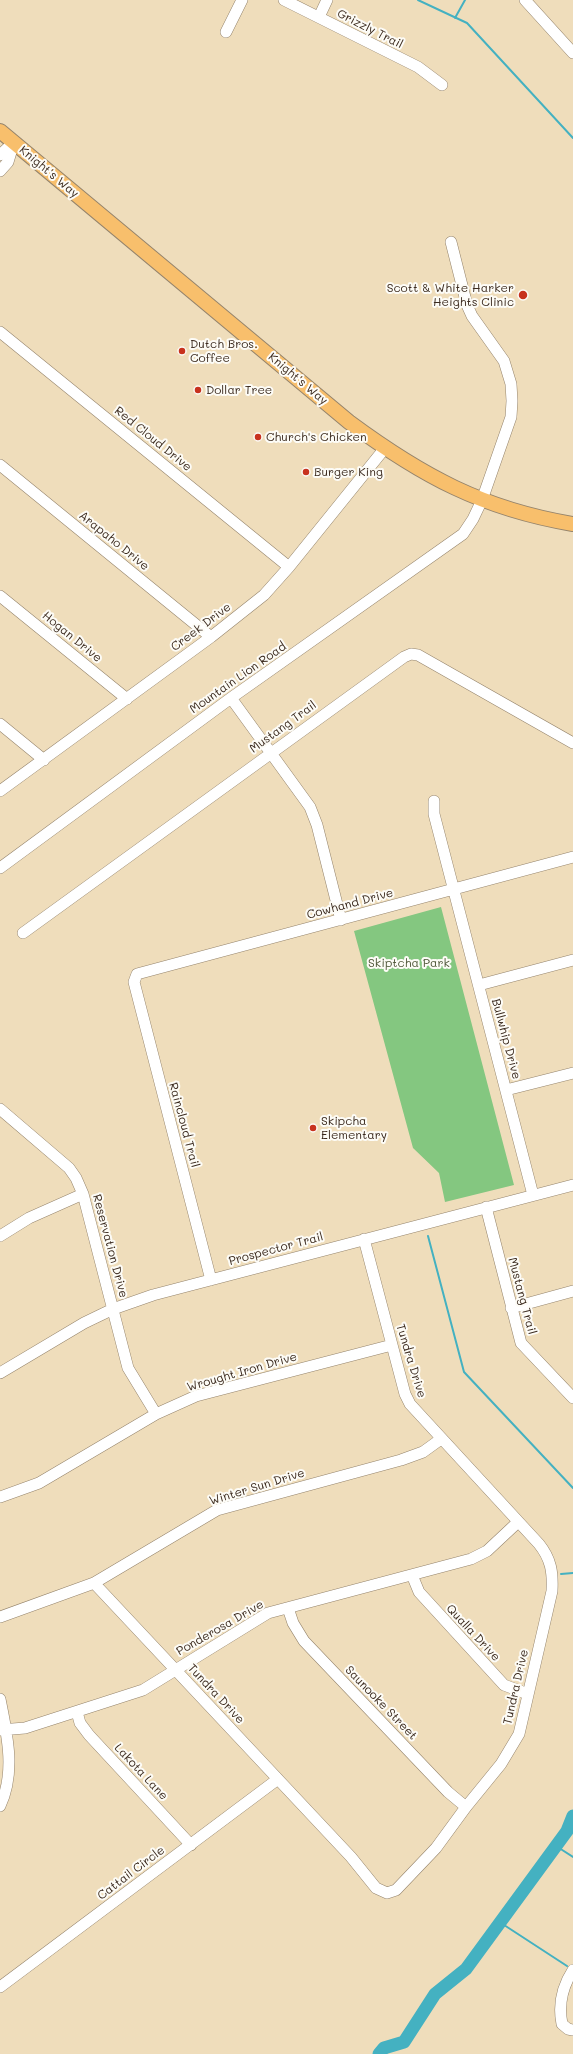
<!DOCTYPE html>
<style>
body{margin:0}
canvas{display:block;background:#efddbb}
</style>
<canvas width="573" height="2054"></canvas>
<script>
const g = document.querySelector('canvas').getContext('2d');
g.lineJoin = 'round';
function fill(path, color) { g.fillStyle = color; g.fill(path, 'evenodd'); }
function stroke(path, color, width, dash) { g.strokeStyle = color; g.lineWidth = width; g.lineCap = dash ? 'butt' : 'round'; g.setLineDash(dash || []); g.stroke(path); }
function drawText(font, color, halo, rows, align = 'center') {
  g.font = font + ' Mali,sans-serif'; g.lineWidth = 4; g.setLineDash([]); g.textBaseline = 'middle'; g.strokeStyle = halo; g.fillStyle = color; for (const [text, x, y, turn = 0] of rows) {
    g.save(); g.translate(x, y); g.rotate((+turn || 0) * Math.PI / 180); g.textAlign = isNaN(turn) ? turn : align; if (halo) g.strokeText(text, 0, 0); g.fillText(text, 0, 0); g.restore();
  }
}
const green = new Path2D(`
 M441,907l73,278 -69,17 -6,-29 -26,-25 -59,-217z`);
const stream = new Path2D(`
 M418,0l49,23 106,115
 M455,18l10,-18
 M428,1236l36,136 109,116
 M561,1574l12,-1
 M556,1846l17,11
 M501,1923l66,43`);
const river = new Path2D(`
 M379,2054l5,-6 20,-6 31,-48 31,-25 101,-138 6,-15`);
const minor = new Path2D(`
 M284,0l134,67 24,18
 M525,0l48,53
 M319,17l8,-17
 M226,32l16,-32
 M0,155l13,-12
 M0,171l8,-9 6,-20
 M0,332l289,235
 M0,465l211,172
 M0,596l127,103
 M231,698l79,109 7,18 24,95
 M0,724l44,36
 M0,791l211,-154 53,-42 25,-28 96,-119
 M434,801v13l99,381
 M0,868l231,-170 232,-164 10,-15 9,-19 29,-83 1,-16 -1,-17 -7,-23 -32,-45 -5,-11 -16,-63
 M23,933l381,-276 7,-3 7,1 155,88
 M479,985l94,-25
 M506,1090l67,-17
 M0,1109l69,59 7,10 7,16 45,174 28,46
 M486,1207l35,136 52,55
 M0,1236l29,-18 54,-24
 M211,1280l-77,-298 3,-8 436,-117
 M511,1308l62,-17
 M0,1373l84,-50 29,-14 40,-14 420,-110
 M0,1497l39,-14 117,-69 40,-18 196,-51
 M412,1575l7,17 85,93 24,9
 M94,1583l257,274 25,31 11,5 9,-3 40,-42 30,-41 35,-43 18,-30 33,-143c1,-19 -1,-32 -13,-47l-129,-140 -5,-10 -41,-155
 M288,1608l5,15 11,18 144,151 18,15
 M0,1617l94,-34 123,-73 184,-50 22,-8 18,-13
 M0,1699c7,35 16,73 0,107
 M77,1712l3,11 9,12 102,110
 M0,1730l25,-2 118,-38 125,-77 203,-54 16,-8 31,-29
 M573,1970c-11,17 -15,34 -11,54l6,5 5,1
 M0,1987l278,-208`);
const major = new Path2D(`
 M0,131l349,291c73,54 134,87 224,102`);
const markers = [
 [523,295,5,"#c8321e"],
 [182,351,4,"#c8321e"],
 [198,390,4,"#c8321e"],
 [258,437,4,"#c8321e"],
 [306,472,4,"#c8321e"],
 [313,1128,4,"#c8321e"]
];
const streetNames = [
 ["Grizzly Trail",370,29,27],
 ["Knight's Way",49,172,40],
 ["Knight's Way",298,379,40],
 ["Red Cloud Drive",153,439,39],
 ["Arapaho Drive",114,541,39],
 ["Creek Drive",201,627,-37],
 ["Hogan Drive",72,637,39],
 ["Mountain Lion Road",238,678,-35],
 ["Mustang Trail",283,727,-36],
 ["Cowhand Drive",350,904,-15],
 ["Bullwhip Drive",506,1039,75],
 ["Raincloud Trail",184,1125,75],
 ["Reservation Drive",110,1246,75],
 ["Prospector Trail",276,1249,-15],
 ["Mustang Trail",522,1296,75],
 ["Tundra Drive",411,1361,73],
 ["Wrought Iron Drive",242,1372,-16],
 ["Winter Sun Drive",257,1487,-17],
 ["Ponderosa Drive",220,1628,-30],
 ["Qualla Drive",473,1633,47],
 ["Tundra Drive",516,1687,-77],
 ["Tundra Drive",216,1694,47],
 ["Saunooke Street",381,1703,46],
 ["Lakota Lane",141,1772,47],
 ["Cattail Circle",131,1873,-37]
];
const poiNames = [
 ["Scott & White Harker",514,288,"right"],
 ["Heights Clinic",514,302,"right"],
 ["Dutch Bros.",190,344],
 ["Coffee",190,358],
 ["Dollar Tree",206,390],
 ["Church's Chicken",266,437],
 ["Burger King",314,472],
 ["Skipcha",321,1121],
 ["Elementary",321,1135]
];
const parkNames = [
 ["Skiptcha Park",409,963]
];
fill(green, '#84c780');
stroke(stream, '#44b1c1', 2);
stroke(river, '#44b1c1', 13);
stroke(minor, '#95846c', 12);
stroke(major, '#95846c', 16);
stroke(minor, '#fff', 11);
stroke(major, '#f8bf6c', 14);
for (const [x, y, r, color] of markers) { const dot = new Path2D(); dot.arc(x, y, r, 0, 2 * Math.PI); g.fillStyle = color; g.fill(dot); stroke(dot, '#fdfcf7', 1.5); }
drawText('12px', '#3b2a1e', '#fdfcf7', streetNames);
drawText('12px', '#3b2a1e', '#fdfcf7', poiNames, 'left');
drawText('12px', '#51593b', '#fdfcf7', parkNames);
</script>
